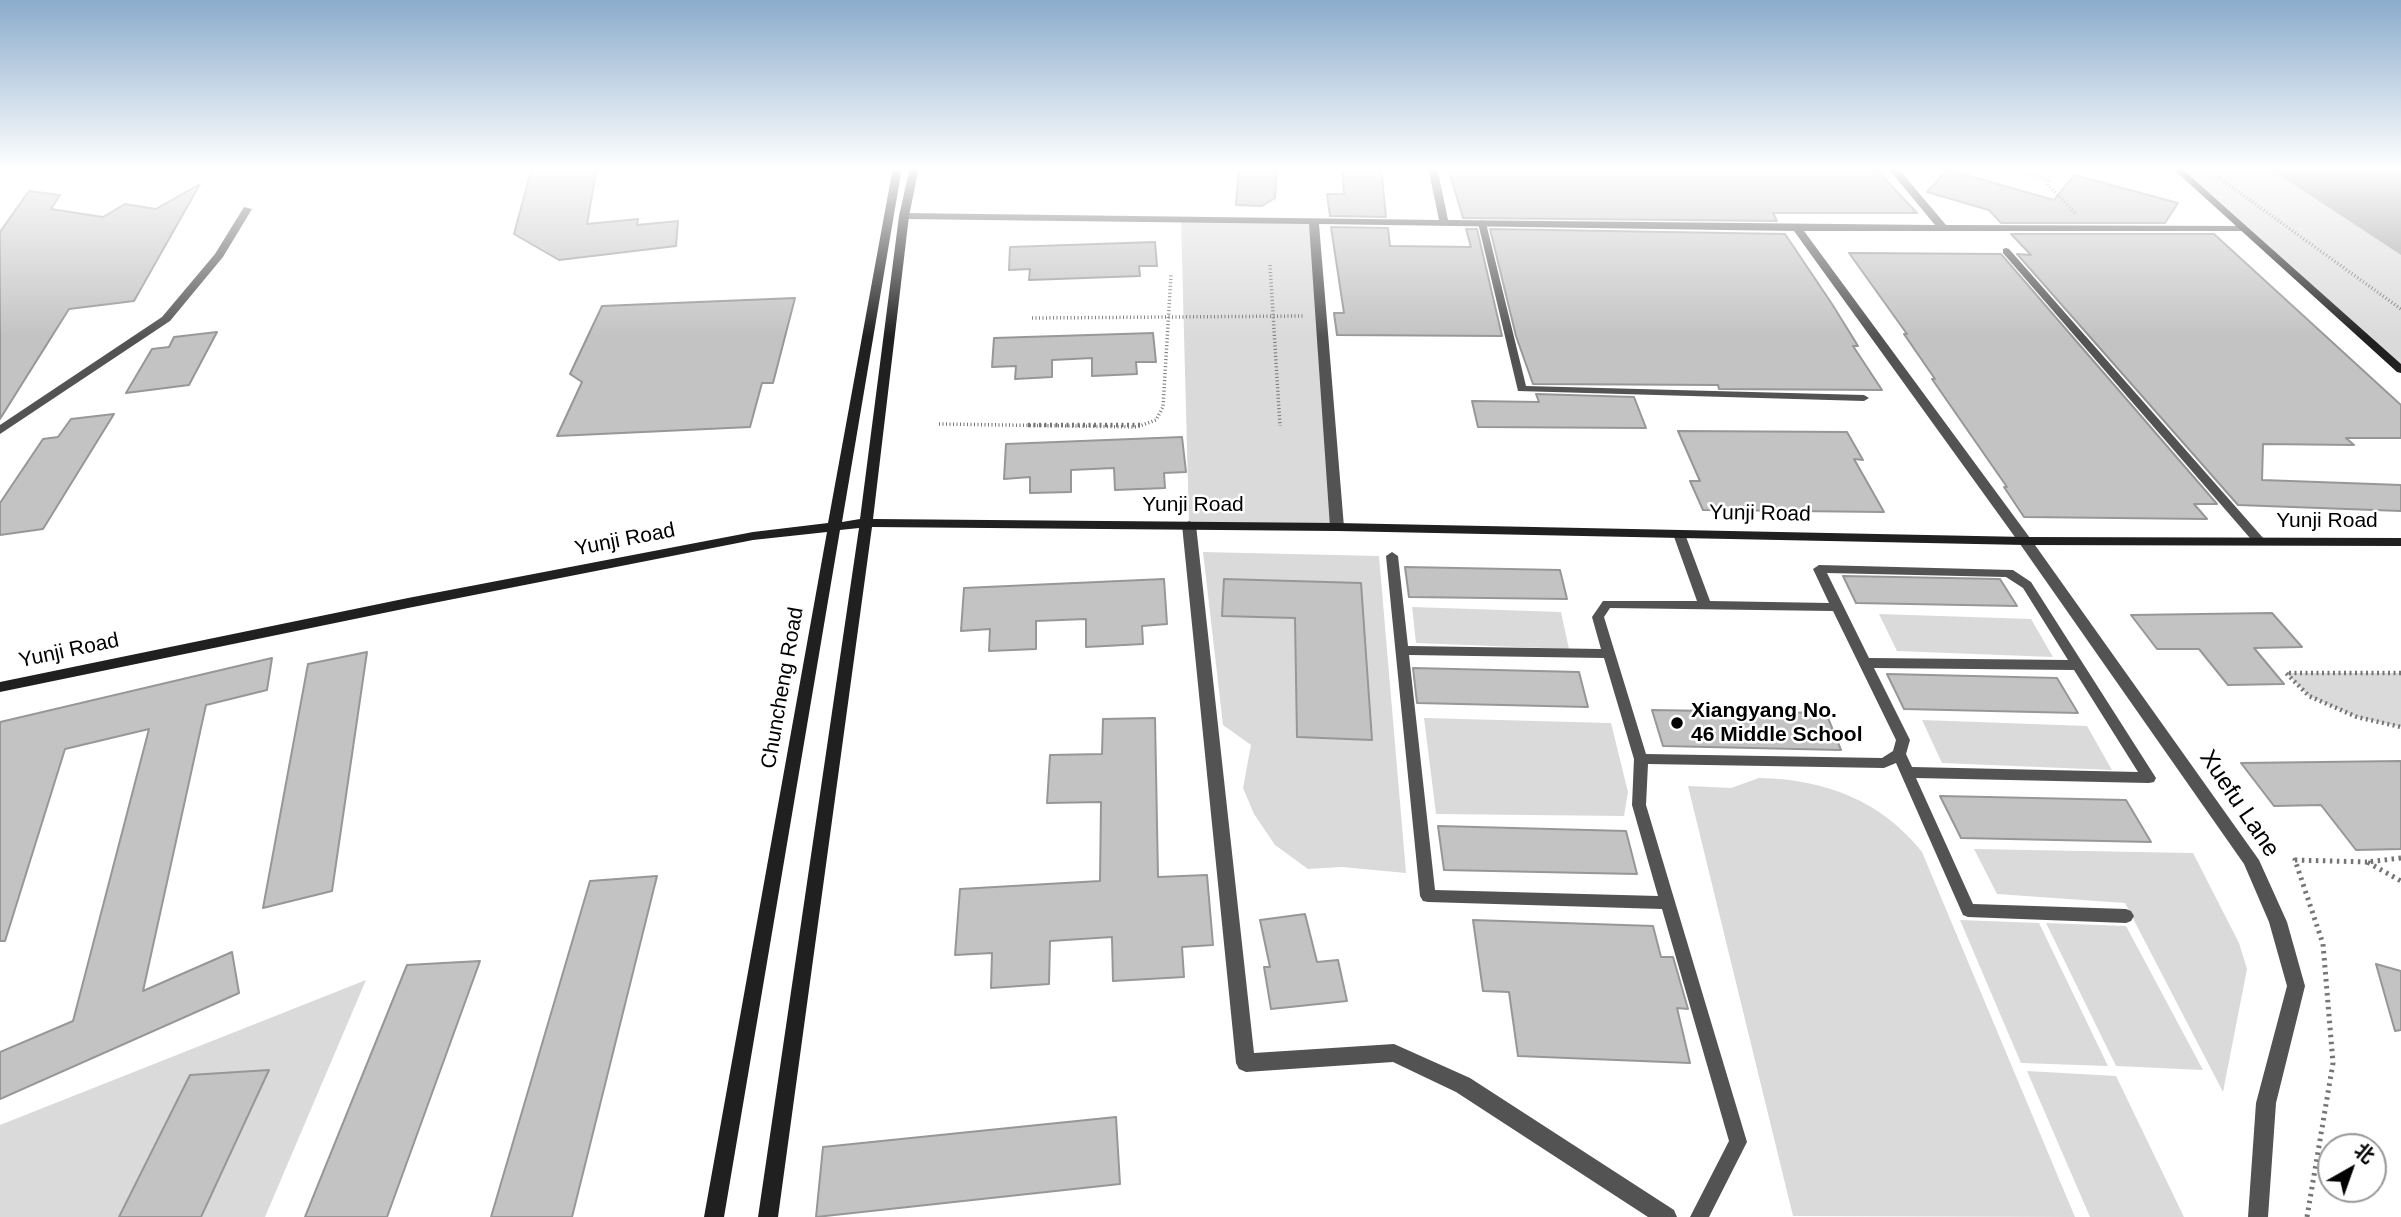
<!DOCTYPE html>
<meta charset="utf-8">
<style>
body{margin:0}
#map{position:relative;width:2401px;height:1217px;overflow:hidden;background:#fff;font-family:Helvetica,"Noto Sans SC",sans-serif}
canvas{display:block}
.north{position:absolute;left:2317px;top:1133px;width:70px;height:70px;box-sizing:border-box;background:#fff;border:2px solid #999;border-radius:50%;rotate:40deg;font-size:19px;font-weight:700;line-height:28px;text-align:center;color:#000}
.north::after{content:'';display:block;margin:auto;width:24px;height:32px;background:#000;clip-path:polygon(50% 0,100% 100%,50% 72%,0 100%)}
</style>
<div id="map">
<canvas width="2401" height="1217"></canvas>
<div class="north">北</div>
</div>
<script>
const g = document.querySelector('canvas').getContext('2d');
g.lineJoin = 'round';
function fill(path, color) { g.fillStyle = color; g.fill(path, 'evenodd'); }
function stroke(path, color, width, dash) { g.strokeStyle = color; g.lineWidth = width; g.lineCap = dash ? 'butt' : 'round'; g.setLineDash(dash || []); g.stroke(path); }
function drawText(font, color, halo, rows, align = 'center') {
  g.font = font + ' Helvetica,sans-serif'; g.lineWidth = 5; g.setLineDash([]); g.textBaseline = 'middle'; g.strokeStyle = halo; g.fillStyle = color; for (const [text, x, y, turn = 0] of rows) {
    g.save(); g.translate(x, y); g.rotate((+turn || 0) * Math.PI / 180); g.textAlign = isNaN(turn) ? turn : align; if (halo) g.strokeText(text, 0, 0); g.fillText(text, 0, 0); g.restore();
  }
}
const green = new Path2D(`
 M2175,167h92l134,88v115z
 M1181,219l133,1 23,307 -148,-2z
 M1203,552l176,4 27,317 -64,-6 -34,2 -33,-24 -21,-31 -11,-26 8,-43 -28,-20z
 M1412,607l149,5 8,37 -153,-6z
 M1879,614l152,5 22,38 -156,-6z
 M2286,673h115v54l-44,-10 -48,-21z
 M1424,718l187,5 17,69 -4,24 -188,-2z
 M1922,720l165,6 25,44 -170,-7z
 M1759,778c65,1 122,22 163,74l153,365 -282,-1 -105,-430 43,2z
 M1974,849l219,4 46,90 8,26 -24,123 -98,-189 -128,-9z
 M1960,920l79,3 69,143 -87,-3z
 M2046,923l80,3 77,144 -87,-4z
 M366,980l-101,237h-265v-92z
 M2027,1071l89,5 68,141h-94z`);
const water = new Path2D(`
 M2267,167h134v88z`);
const building = new Path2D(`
 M532,167h65l-10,57 51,-5 -1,6 41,-4 -2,25 -117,14 -45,-26z
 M1239,167h38l-2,31 -13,8 -26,-1z
 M1342,167h39l5,50 -56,-1 -3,-22h17z
 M1448,167h426l43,46h-144l4,8 -314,-3z
 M1948,170l106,30 20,-25 104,28 -13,20h-164l-12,-13 -62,-18z
 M200,184l-66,117 -65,8 -69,110v-187l29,-41 31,4 -9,14 52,8 22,-13 31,5z
 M1331,227l57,1 2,18 81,1 -5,-18h11l25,107 -165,-1 -3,-22h10z
 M1490,229l295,5 47,70 26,42h-5l29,44 -163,-1 -1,-4 -185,-1 -17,-48z
 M2011,234h203l187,171v33h-55l8,7 -91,-1 -1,36 139,5v26l-163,-6 -221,-251 14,1z
 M1155,242l2,24h-18l1,10 -111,4 1,-11 -21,1 1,-23z
 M1849,253l152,1 216,250h-23l13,15 -183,-2 -20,-30h3l-75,-108h3l-31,-45h3z
 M795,298l-22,85h-11l-12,44 -193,9 25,-54 -12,-8 32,-68z
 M217,332l-28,53 -63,8 26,-44 17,-2 5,-10z
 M1153,333l3,29h-20l1,12 -45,2v-18l-40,2v17l-37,2 1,-13 -24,1 2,-29z
 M1536,394l98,3 12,31 -168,-1 -6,-26 67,1z
 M114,414l-71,115 -43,6v-32l43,-64 15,-2 13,-18z
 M1678,431l169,1 16,28 -9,-1 30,53 -181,-2 -13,-29h10z
 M1182,437l4,35 -22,1 1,15 -50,2 -1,-22 -43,2v22l-41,1v-16l-26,2 2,-35z
 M1405,567l155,3 7,29 -158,-2z
 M1843,576l157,3 17,27 -161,-3z
 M1164,579l3,45 -25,2 1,18 -57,3v-28l-50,2v28l-47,2 1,-22 -29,2 3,-43z
 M1224,579l137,4 11,157 -75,-3 -2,-119 -73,-2z
 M2272,613l30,34 -48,1 30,36 -56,1 -29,-36h-42l-26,-34z
 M367,652l-35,239 -69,17 45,-244z
 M272,658l-5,32 -61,15 -63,286 89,-39 7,41 -239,106v-47l73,-31 76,-292 -84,20 -60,192h-5v-219z
 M1413,668l166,4 9,35 -171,-4z
 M1887,674l170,4 21,35 -174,-4z
 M1652,710l174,3 15,37 -178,-4z
 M1155,718l3,159 49,-2 6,70 -31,2 2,30 -71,4 -1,-44 -62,4 -1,43 -58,4 1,-35 -37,2 5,-66 140,-8 1,-79 -54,1 3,-48 52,-1 1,-35z
 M2401,761v88l-45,1 -35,-45 -47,1 -33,-43z
 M1940,796l186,4 25,42 -190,-4z
 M1438,826l188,5 11,43 -193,-4z
 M657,876l-85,341h-81l99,-336z
 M1305,914l12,48 21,-2 9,41 -76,8 -7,-42h6l-10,-47z
 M1473,920l180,6 8,31h12l15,52 -11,-1 13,55 -172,-7 -9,-64 -26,-1z
 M480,961l-93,256h-82l102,-252z
 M2376,964l25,7v59l-6,1z
 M269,1070l-68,147h-82l71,-142z
 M1116,1117l4,67 -304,33 7,-70z`);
const pathFar2 = new Path2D(`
 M2006,167l43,13 -1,5 28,29
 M2204,167l197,142
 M1270,265l10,161
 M1032,318l272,-2
 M939,424l198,3 19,-7 7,-13 8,-132`);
const pathFar1 = new Path2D(`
 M1028,425h113
 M2401,673h-115l23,23 48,21 44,10`);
const path = new Path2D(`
 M2401,858l-34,4 34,19
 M2307,1217l26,-154 -10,-119 -28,-84 72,2`);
const lane = new Path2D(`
 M1482,220l4,3 40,163 338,9 5,3 -5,3 -346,-10 -40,-168z
 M2006,248l3,1 255,290 2,3 -2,3h-8l-253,-292v-4z
 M1679,530l6,4 25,67 119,2 -16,-34 6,-4 194,5 18,12 125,196 -2,4 -5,1 -233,-5 57,126 153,5 5,2 3,5 -3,5 -5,2 -158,-6 -5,-2 -67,-152 -12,5 -236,-4 -2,41 101,337 -38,75h-19l39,-76 -67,-232 -234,-7 -5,-1 -3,-5 -34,-340 6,-4 6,4 10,90 193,3 -9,-32 11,-16h94l-24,-67zM1827,573l179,4 17,11 45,72 -199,-2zM1610,608l223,3 63,129 -3,11 -11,7 -236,-4 -42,-137zM1409,655l195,3 30,101 -2,46 26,91 -223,-6zM1874,668l200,2 64,102 -226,-5 -6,-13 4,-14z`);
const street = new Path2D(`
 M1428,167h9l11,53 487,5 -48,-58h10l49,58 298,1 2,2 -5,3h-437l226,307 229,322 28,62 18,64 -29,117 -8,114h-20l8,-114 31,-117 -18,-64 -25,-58 -224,-320 -226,-313 -475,-7 25,303 -7,4 -7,-4 -21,-303 -405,-5 -5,-3 5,-3 535,7z
 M244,207l8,2 -29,48 -53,64 -170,113v-9l162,-108 53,-63z
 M1189,521l7,4 58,528 140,-9 76,34 204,132 3,7h-29l-192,-125 -63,-30 -147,10 -7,-3 -3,-6 -54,-538z`);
const secondary = new Path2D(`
 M893,167h9l-60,355 18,-3 39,-303 11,-49h9l-10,49 -36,303 464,4 688,14 376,1v8l-376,-1 -688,-14 -465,-4 -94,690h-20l101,-689 -19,2 -116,687h-20l123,-685 -74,8 -345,68 -408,84v-10l408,-84 345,-66 75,-9z
 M2171,167h9l221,197v9l-4,-1z`);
const markers = [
 [1677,723,7,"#000"]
];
const streetNames = [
 ["Yunji Road",1193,505],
 ["Yunji Road",1760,514,1],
 ["Yunji Road",2327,521],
 ["Yunji Road",625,540,-11],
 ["Yunji Road",69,651,-12],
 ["Chuncheng Road",783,688,-80]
];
const poiNames = [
 ["Xiangyang No.",1691,711],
 ["46 Middle School",1691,735]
];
const nearStreetnames = [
 ["Xuefu Lane",2239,804,56]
];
fill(green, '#dadada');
fill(water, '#a1a1a1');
fill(building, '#c3c3c3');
stroke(building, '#979797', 2);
stroke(pathFar2, '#757575', 3.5, [1, 2.5]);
stroke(pathFar1, '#757575', 4.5, [2, 3.5]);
stroke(path, '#757575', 5, [2.5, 4.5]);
fill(lane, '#535353');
fill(street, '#535353');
fill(secondary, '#202020');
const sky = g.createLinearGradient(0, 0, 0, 337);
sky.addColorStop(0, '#8baccc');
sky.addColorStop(0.5, '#fff');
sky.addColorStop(1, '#ffffff00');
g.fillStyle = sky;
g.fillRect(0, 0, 2401, 337);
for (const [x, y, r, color] of markers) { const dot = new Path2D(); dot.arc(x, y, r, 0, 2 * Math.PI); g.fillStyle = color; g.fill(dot); stroke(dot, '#fff', 2.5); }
drawText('21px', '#000', '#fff', streetNames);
drawText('bold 21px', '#000', '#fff', poiNames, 'left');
drawText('24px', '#000', '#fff', nearStreetnames);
</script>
